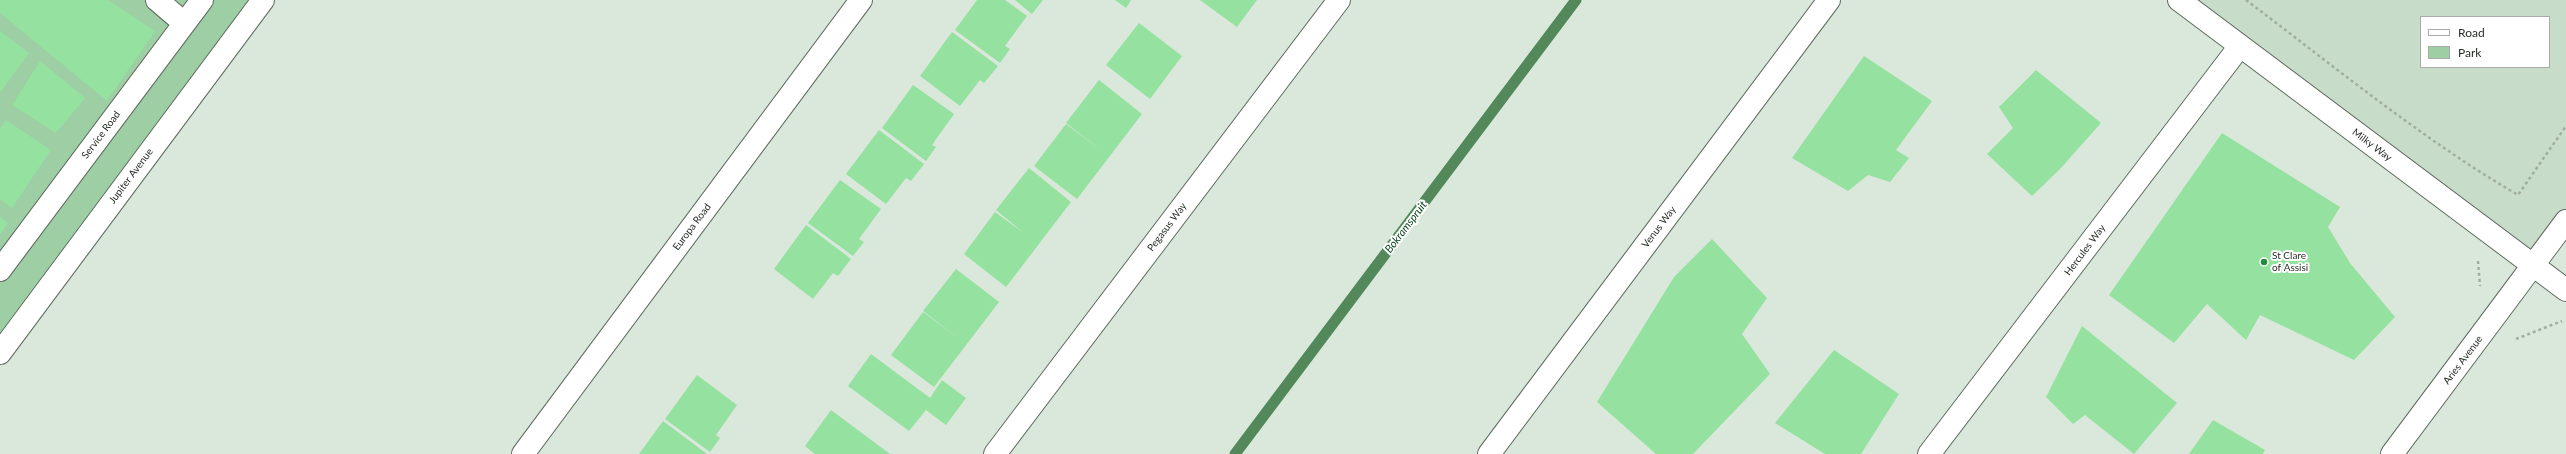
<!DOCTYPE html>
<style>
body{margin:0}
#map{position:relative;width:2566px;height:454px;overflow:hidden;background:#d9e8da;font-family:Lato,sans-serif}
canvas{display:block}
.legend{position:absolute;left:2420px;top:16px;width:130px;height:52px;box-sizing:border-box;background:#fff;border:1px solid #a9aba9;margin:0;padding:5px 7px;list-style:none;font-size:12px;color:#282d28}
.legend li{display:flex;align-items:center;gap:8px;height:20px}
.legend b{width:20px;border:1px solid #a9aba9}
</style>
<div id="map">
<canvas width="2566" height="454"></canvas>
<ul class="legend">
<li><b style="height:5px;background:#fff"></b>Road</li>
<li><b style="height:11px;background:#9ecea4"></b>Park</li>
</ul>
</div>
<script>
const g = document.querySelector('canvas').getContext('2d');
g.lineJoin = 'round';
function fill(path, color) { g.fillStyle = color; g.fill(path, 'evenodd'); }
function stroke(path, color, width, dash) { g.strokeStyle = color; g.lineWidth = width; g.lineCap = dash ? 'butt' : 'round'; g.setLineDash(dash || []); g.stroke(path); }
function drawText(font, color, halo, rows, align = 'center') {
  g.font = font + ' Lato,sans-serif'; g.lineWidth = 4; g.setLineDash([]); g.textBaseline = 'middle'; g.strokeStyle = halo; g.fillStyle = color; for (const [text, x, y, turn = 0] of rows) {
    g.save(); g.translate(x, y); g.rotate((+turn || 0) * Math.PI / 180); g.textAlign = isNaN(turn) ? turn : align; if (halo) g.strokeText(text, 0, 0); g.fillText(text, 0, 0); g.restore();
  }
}
const built = new Path2D(`
 M2179,0h387v221l-33,45zM2421,17h128v50h-128z`);
const green = new Path2D(`
 M0,0h263l-263,353z`);
const stream = new Path2D(`
 M1235,454l341,-454`);
const building = new Path2D(`
 M0,0h108l47,31 -48,70 -107,-88z
 M977,0h28l22,16 -22,30 5,3 -10,14 -45,-33z
 M1015,0h28l-11,14z
 M1115,0h16l-5,8z
 M1200,0h57l-20,27z
 M1139,23l43,33 -32,43 -44,-34z
 M0,31l29,22 -29,40z
 M952,32l46,34 -14,17 -4,-3 -20,26 -40,-30z
 M1864,56l68,45 -36,49 13,8 -19,24 -22,-7 -20,16 -56,-33z
 M40,61l45,37 -29,35 -44,-28z
 M2036,70l65,53 -41,46 -28,27 -45,-42 26,-26 -14,-21z
 M1099,80l43,34 -65,85 -43,-33 32,-42 35,26 -35,-27z
 M913,85l41,29 -22,31 4,2 -10,14 -44,-33z
 M6,120l45,30 -39,58 -12,-9v-70z
 M879,130l45,34 -13,17 -5,-3 -20,26 -40,-30z
 M2222,133l118,74 -12,20 22,36 45,54 -41,43 -94,-45 -14,25 -39,-36 -33,39 -65,-48z
 M1029,168l42,34 -65,85 -42,-33 31,-42 29,21 -28,-23z
 M840,180l41,29 -22,30 5,3 -11,14 -45,-33z
 M0,217l8,6 -8,12z
 M806,225l45,34 -13,17 -5,-3 -20,26 -39,-30z
 M1712,239l55,59 -25,36 28,40 -77,80h-37l-59,-52 77,-125z
 M956,269l43,33 -65,85 -43,-32 32,-43 35,26 -35,-27z
 M2082,326l95,77 -43,51 -49,-39 -12,9 -27,-27z
 M1834,350l65,44 -38,60h-36l-50,-31z
 M871,354l59,44 12,-18 24,18 -20,27 -20,-15 -17,21 -61,-45z
 M697,375l40,30 -21,30 4,3 -10,14 -45,-33z
 M831,410l59,44h-75l-10,-8z
 M2213,420l52,30 -2,4h-74z
 M663,421l44,33h-68z`);
const path = new Path2D(`
 M2246,0c89,67 176,139 272,195l48,-69
 M2478,261l2,25
 M2516,339l46,-18`);
const minor = new Path2D(`
 M157,0l27,23
 M2179,0l387,290
 M0,270l202,-270
 M0,353l263,-353
 M523,454l338,-454
 M995,454l344,-454
 M1489,454l340,-454
 M1929,454l311,-408
 M2392,454l174,-233`);
const markers = [
 [2264,262,4,"#248a3f"]
];
const streetNames = [
 ["Service Road",101,135,-53],
 ["Milky Way",2372,145,37],
 ["Jupiter Avenue",131,176,-53],
 ["Europa Road",692,227,-53],
 ["Pegasus Way",1167,227,-53],
 ["Venus Way",1659,227,-53],
 ["Hercules Way",2085,250,-53],
 ["Aries Avenue",2463,360,-53]
];
const poiNames = [
 ["St Clare",2272,256],
 ["of Assisi",2272,268]
];
const waterNames = [
 ["Bokramspruit",1406,227,-53]
];
fill(built, '#c8dcca');
fill(green, '#9ecea4');
stroke(stream, '#52885a', 11);
fill(building, '#95e1a0');
stroke(minor, '#5e6b5f', 24);
stroke(path, '#a1ada1', 2.5, [3, 3]);
stroke(minor, '#fff', 22);
for (const [x, y, r, color] of markers) { const dot = new Path2D(); dot.arc(x, y, r, 0, 2 * Math.PI); g.fillStyle = color; g.fill(dot); stroke(dot, '#fff', 1.5); }
drawText('10px', '#282d28', '#fff', streetNames);
drawText('10px', '#282d28', '#fff', poiNames, 'left');
drawText('italic 11px', '#003b13', '#fff', waterNames);
</script>
